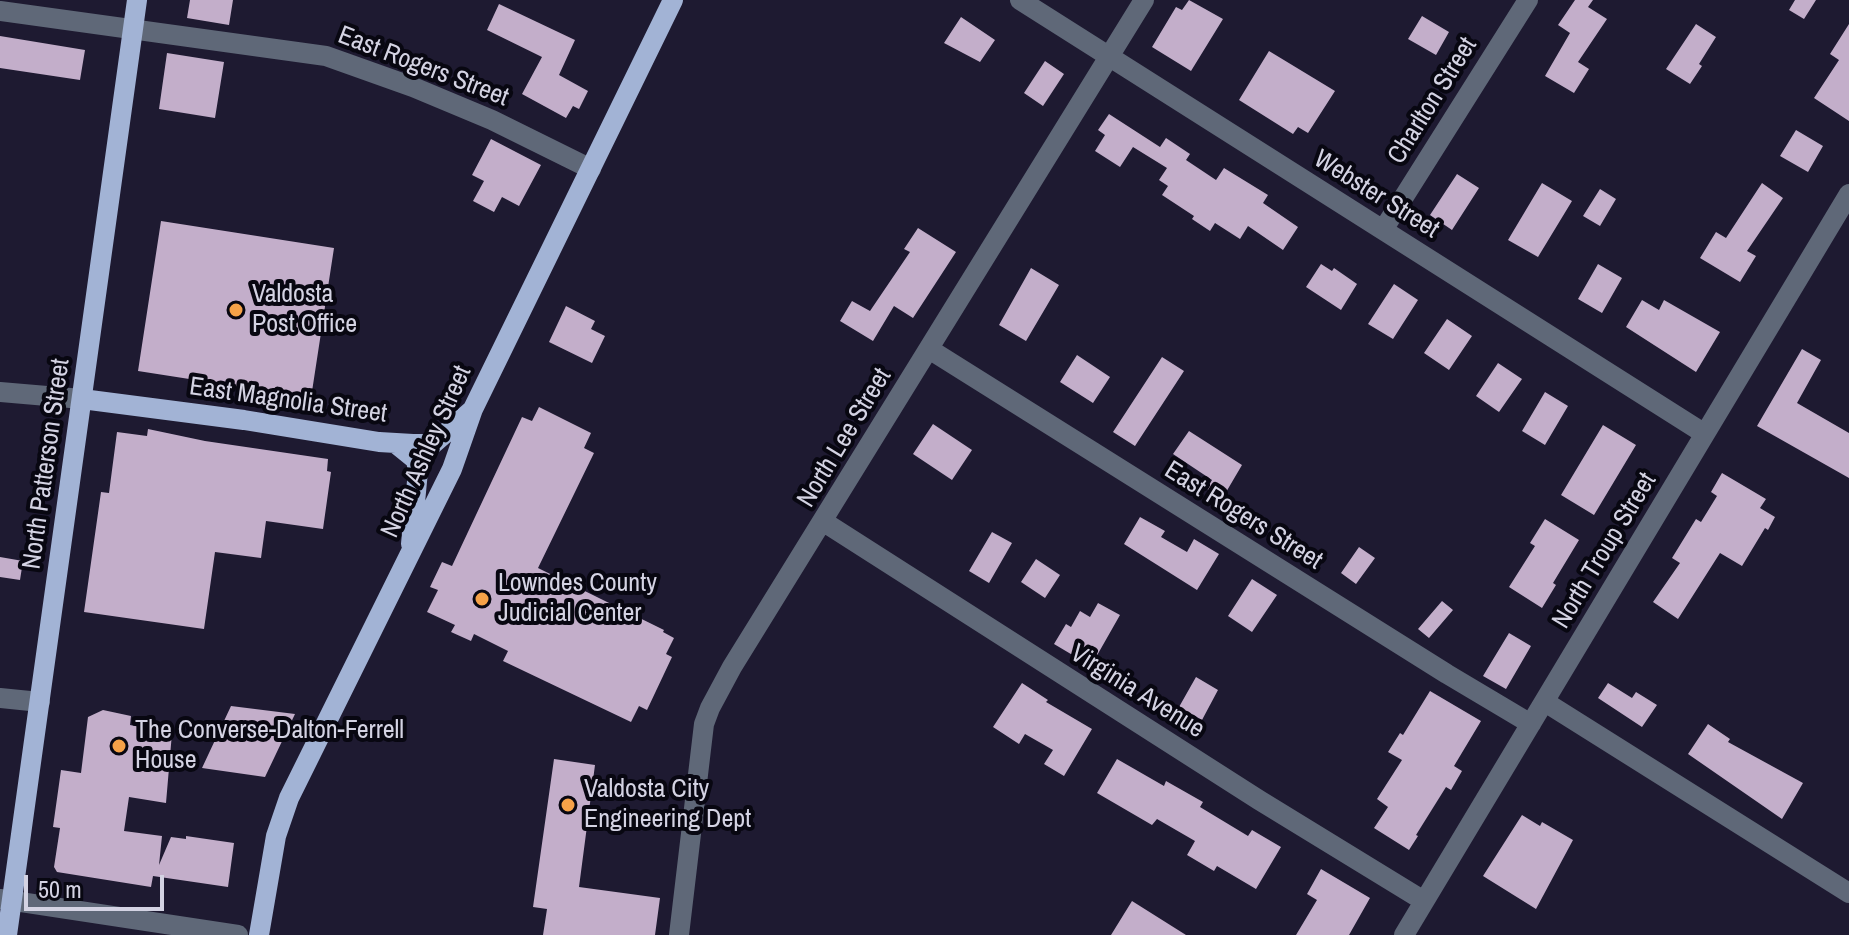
<!DOCTYPE html>
<style>
body{margin:0}
#map{position:relative;width:1849px;height:935px;overflow:hidden;background:#1e1a31;font-family:"Archivo Narrow",sans-serif}
canvas{display:block}
.scale{position:absolute;left:24px;top:875px;width:140px;height:36px;box-sizing:border-box;border:4px solid #d4d3e3;border-top:0;padding-left:10px;font-size:24px;line-height:28px;white-space:nowrap;color:#d4d3e3;-webkit-text-stroke:6px #080711;paint-order:stroke}
</style>
<div id="map">
<canvas width="1849" height="935"></canvas>
<div class="scale">50 m</div>
</div>
<script>
const g = document.querySelector('canvas').getContext('2d');
g.lineJoin = 'round';
function fill(path, color) { g.fillStyle = color; g.fill(path, 'evenodd'); }
function stroke(path, color, width, dash) { g.strokeStyle = color; g.lineWidth = width; g.lineCap = dash ? 'butt' : 'round'; g.setLineDash(dash || []); g.stroke(path); }
function drawText(font, color, halo, rows, align = 'center') {
  g.font = font + ' "Archivo Narrow",sans-serif'; g.lineWidth = 8; g.setLineDash([]); g.textBaseline = 'middle'; g.strokeStyle = halo; g.fillStyle = color; for (const [text, x, y, turn = 0] of rows) {
    g.save(); g.translate(x, y); g.rotate((+turn || 0) * Math.PI / 180); g.textAlign = isNaN(turn) ? turn : align; if (halo) g.strokeText(text, 0, 0); g.fillText(text, 0, 0); g.restore();
  }
}
const building = new Path2D(`
 M190,0h43l-4,25 -42,-7z
 M1189,0l34,19 -32,52 -39,-24 24,-40 6,3z
 M1575,0h18l-5,7 19,12 -29,43 11,7 -15,24 -29,-17 25,-43 -12,-8z
 M1795,0h21l-12,19 -15,-9z
 M499,4l76,36 -16,35 29,16 -9,18 -6,-3 -7,12 -44,-24 20,-37 -55,-27z
 M1422,16l27,16 -13,23 -28,-16z
 M961,17l34,23 -15,22 -36,-19z
 M1696,24l20,13 -17,27 3,2 -12,18 -24,-15z
 M1849,24v97l-35,-23 25,-38 -9,-6z
 M0,36l85,14 -5,30 -80,-12z
 M1269,51l66,40 -27,42 -10,-6 -5,7 -54,-34z
 M167,53l57,9 -9,56 -56,-9z
 M1045,61l19,13 -21,32 -19,-13z
 M1109,114l51,33 6,-9 24,16 -4,6 30,20 8,-12 44,27 -5,8 35,24 -15,23 -35,-24 -8,13 -25,-16 -5,8 -18,-12 2,-3 -32,-21 6,-9 -9,-6 8,-12 -34,-21 -13,20 -25,-16 10,-16 -7,-5z
 M1796,130l27,16 -15,26 -28,-16z
 M491,139l50,26 -22,41 -17,-9 -8,15 -21,-11 11,-20 -12,-6z
 M1457,174l22,14 -27,42 -22,-15z
 M1542,183l30,18 -34,56 -30,-17z
 M1762,183l21,15 -36,53 9,5 -16,26 -40,-24 16,-26 10,6z
 M1600,189l16,10 -16,27 -17,-10z
 M161,221l173,27 -23,150 -173,-27z
 M918,228l38,24 -43,66 -19,-12 -21,35 -33,-20 12,-20 18,10 40,-59 -6,-3z
 M1321,264l11,7 2,-3 23,16 -16,26 -35,-23z
 M1598,264l24,14 -20,35 -24,-14z
 M1031,268l28,17 -33,56 -27,-16z
 M1394,284l24,16 -25,39 -25,-15z
 M1642,300l17,10 5,-10 56,32 -24,40 -70,-45z
 M566,306l29,15 -4,8 14,7 -13,27 -43,-21z
 M1447,319l25,17 -23,34 -25,-17z
 M1802,349l19,11 -24,43 52,30v45l-92,-52z
 M1077,355l33,22 -17,26 -33,-21z
 M1162,357l22,14 -49,75 -22,-14z
 M1498,363l24,16 -23,33 -23,-16z
 M1545,392l23,14 -23,39 -23,-14z
 M539,407l52,26 -7,15 10,5 -56,115 126,62 -1,2 11,6 -8,16 6,3 -25,53 -8,-4 -8,16 -128,-61 5,-10 -34,-17 -3,7 -20,-9 4,-7 -28,-13 11,-22 -8,-3 12,-25 10,4 70,-149 10,4z
 M933,424l39,26 -20,30 -39,-26z
 M1603,425l33,20 -42,70 -33,-20z
 M148,429l57,12 123,18 -1,12 4,1 -8,57 -57,-8 -5,37 -46,-6 -11,77 -120,-17 17,-120 8,1 8,-61 30,4z
 M1189,431l53,34 -20,34 -15,-10 5,-9 -39,-26z
 M1722,473l44,26 -6,9 15,9 -7,13 -3,-2 -23,38 -22,-13 -42,66 -25,-17 27,-39 -8,-5 24,-39 5,3 16,-26 -6,-4z
 M1140,517l25,14 -4,6 26,15 7,-13 25,15 -22,36 -73,-46z
 M1545,519l34,21 -26,43 3,2 -14,23 -33,-21 26,-41 -5,-3z
 M992,532l20,11 -23,40 -20,-12z
 M1359,547l16,11 -19,26 -15,-11z
 M0,557l23,4 -3,19 -20,-3z
 M1036,559l24,16 -15,23 -24,-16z
 M1252,579l25,16 -25,37 -24,-16z
 M1442,601l11,9 -24,28 -11,-9z
 M1098,603l22,12 -29,51 -37,-22 12,-20 5,3 9,-16 10,6z
 M1509,633l22,13 -25,43 -23,-13z
 M1196,677l22,13 -16,30 -23,-13z
 M1022,683l26,17 -2,2 46,27 -28,47 -20,-12 9,-14 -28,-16 -6,10 -26,-17z
 M1608,683l24,15 4,-6 21,13 -15,22 -44,-29z
 M1430,691l51,30 -27,45 8,5 -11,19 -5,-3 -30,48 2,1 -9,14 -35,-22 14,-21 -11,-8 25,-39 -14,-8 12,-19 3,2z
 M231,706l64,8 -30,63 -63,-9z
 M103,710l28,6 -1,9 42,8 -6,70 -37,-6 -5,34 38,5 -3,29 12,-28 15,2v-3l48,7 -6,44 -75,-11 -2,11 -94,-15 -3,-5 6,-39 -7,-1 8,-57 20,3 7,-56z
 M1708,724l22,15 -2,3 75,41 -21,36 -94,-65z
 M554,759l41,6 -16,122 81,11 -5,37h-112l4,-26 -14,-2z
 M1117,759l47,27 2,-5 37,21 -3,5 48,29 4,-6 29,17 -25,42 -39,-23 -3,5 -27,-16 8,-14 -38,-22 -5,6 -55,-32z
 M1522,815l18,11 2,-4 31,18 -37,69 -53,-33z
 M1321,869l49,29 -21,37h-53l21,-35 -10,-6z
 M1132,901l54,34h-75z`);
const minor = new Path2D(`
 M1020,0l685,434
 M0,11l326,45 87,31 79,33 99,49
 M1383,230l145,-230
 M929,349l518,325 84,50
 M0,392l82,7
 M824,522l435,278 165,101
 M0,698l40,4
 M1545,702l304,191
 M0,899l238,36
 M679,935l25,-211 6,-16 22,-41 412,-667
 M1404,935l445,-741`);
const major = new Path2D(`
 M82,399l162,21 135,22 34,2h20l38,-33
 M395,443l21,17 2,11 -7,73
 M7,935l130,-935
 M259,935l17,-99 13,-38 163,-329 21,-60 200,-409`);
const markers = [
 [236,310,8,"#f6a248"],
 [482,599,8,"#f6a248"],
 [119,746,8,"#f6a248"],
 [568,805,8,"#f6a248"]
];
const streetNames = [
 ["East Rogers Street",423,67,21],
 ["Charlton Street",1433,101,-58],
 ["Webster Street",1376,195,32],
 ["East Magnolia Street",288,401,8],
 ["North Lee Street",845,438,-59],
 ["North Ashley Street",427,452,-66],
 ["North Patterson Street",47,464,-82],
 ["East Rogers Street",1243,516,32],
 ["North Troup Street",1605,551,-59],
 ["Virginia Avenue",1137,692,32]
];
const poiNames = [
 ["Valdosta",252,295],
 ["Post Office",252,325],
 ["Lowndes County",498,584],
 ["Judicial Center",498,614],
 ["The Converse-Dalton-Ferrell",135,731],
 ["House",135,761],
 ["Valdosta City",584,790],
 ["Engineering Dept",584,820]
];
fill(building, '#c3aeca');
stroke(minor, '#5f6878', 20);
stroke(major, '#a2b3d5', 20);
for (const [x, y, r, color] of markers) { const dot = new Path2D(); dot.arc(x, y, r, 0, 2 * Math.PI); g.fillStyle = color; g.fill(dot); stroke(dot, '#080711', 3); }
drawText('26px', '#d4d3e3', '#080711', streetNames);
drawText('26px', '#d4d3e3', '#080711', poiNames, 'left');
</script>
